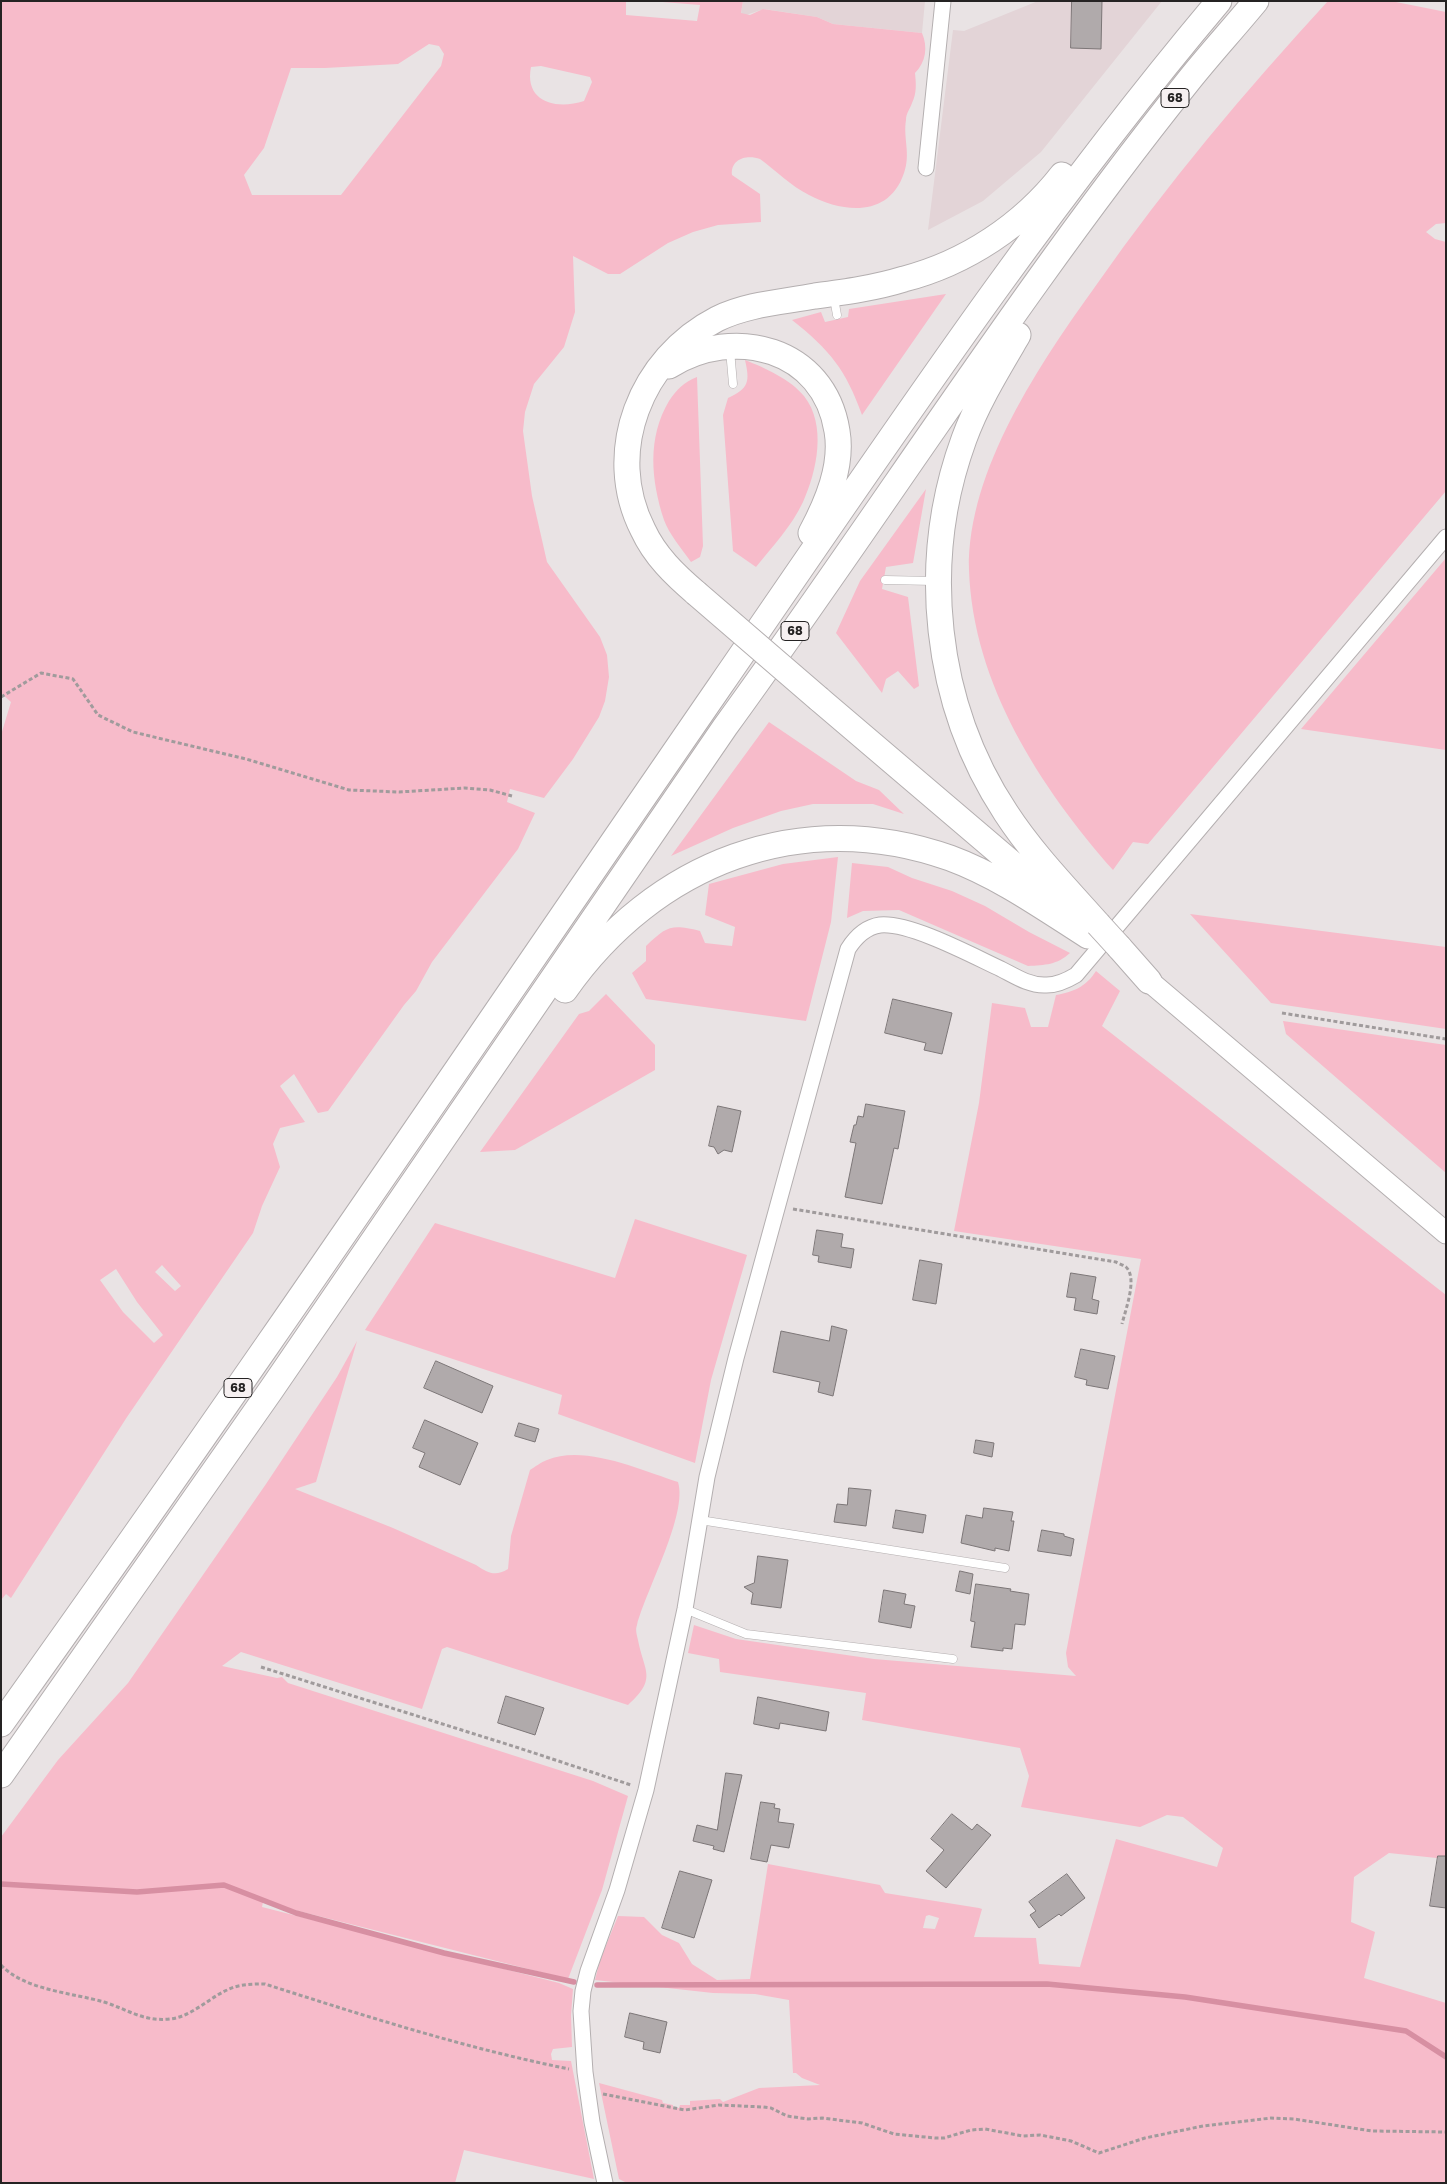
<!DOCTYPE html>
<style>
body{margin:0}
#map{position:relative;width:1447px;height:2184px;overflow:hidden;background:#e9e3e4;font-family:"Golos Text",sans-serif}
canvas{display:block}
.frame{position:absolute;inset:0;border:2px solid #252323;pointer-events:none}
</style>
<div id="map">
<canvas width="1447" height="2184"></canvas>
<div class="frame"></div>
</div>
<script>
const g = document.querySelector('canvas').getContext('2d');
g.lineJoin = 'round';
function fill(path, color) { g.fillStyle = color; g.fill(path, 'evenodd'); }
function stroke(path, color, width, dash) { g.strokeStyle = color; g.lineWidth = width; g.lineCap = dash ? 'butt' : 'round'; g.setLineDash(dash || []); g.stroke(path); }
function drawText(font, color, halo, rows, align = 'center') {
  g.font = font + ' "Golos Text",sans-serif'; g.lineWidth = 4.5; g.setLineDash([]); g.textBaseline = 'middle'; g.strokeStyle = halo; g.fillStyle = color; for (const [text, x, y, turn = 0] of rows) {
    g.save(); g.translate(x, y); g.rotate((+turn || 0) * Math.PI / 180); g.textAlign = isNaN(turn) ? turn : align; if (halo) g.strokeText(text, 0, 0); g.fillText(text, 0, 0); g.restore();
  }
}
const built = new Path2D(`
 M743,1h182l-3,32 -89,-9 -16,-7 -53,-8 -18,6 -5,-1z
 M1038,1h124l-121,151 -58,49 -55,29 25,-200 11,1z`);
const green = new Path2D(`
 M1,1h625v14l71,6 3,-16 -50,-4h93l-2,12 9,2 13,-6 54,8 16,7 89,9c6,14 4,29 -7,40 1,10 2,20 -3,30 -2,6 -6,10 -6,17 -3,18 5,34 -2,53 -15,45 -61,40 -95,22 -18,-9 -34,-25 -49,-36 -13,-5 -30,0 -28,16l28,19 1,28 -43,3 -25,7 -25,11 -48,31h-12l-35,-18 2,56 -11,35 -30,37 -9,28 -2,19 9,65 15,66 53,75 7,18 2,22 -4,24 -6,16 -26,42 -29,39 -34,-9 -3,13 28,11 -17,36 -86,113 -16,29 -12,14 -76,106 -10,2 -24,-39 -14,12 25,36 -25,6 -7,16 7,23 -18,39 -9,27 -126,184 -116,181 -5,-4 -5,6v-865l10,-33 -10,-9zM429,44l10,2 5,8 -3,12 -100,129h-89l-8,-20 20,-27 27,-80h34l73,-4zM541,66l49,11 2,5 -8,19c-28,9 -60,1 -53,-34zM162,1265l19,21 -6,5 -20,-19zM116,1269l21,33 26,33 -9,8 -31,-31 -23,-32z
 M1328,1h63l55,11v211l-10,1 -10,8 9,7 11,3v249l-298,353 -15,-2 -20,28c-73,-83 -140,-186 -144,-300 -2,-100 72,-208 128,-286 70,-100 148,-193 231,-283z
 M946,294l-84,121c-16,-45 -32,-65 -70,-95l29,-8 4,10 23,-5 1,-8z
 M745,360c20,8 45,19 59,36 23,29 13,75 -1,106 -11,24 -31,45 -47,65l-23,-16 -10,-136 5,-17c21,-10 22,-16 17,-38z
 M697,377l6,169 -3,11 -9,5c-9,-13 -22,-28 -27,-42 -13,-40 -17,-82 5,-119 8,-12 15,-19 28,-24z
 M926,489l-13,74 -27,4 -4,22 26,8 11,89 -5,3 -16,-18 -12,8 -4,14 -46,-60 24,-52z
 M1446,558v192l-145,-21z
 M769,722l87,59 23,9 25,24 -31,-10h-60l-32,7 -48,17 -62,28z
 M838,857l-7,65 -25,99 -160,-22 -14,-26 14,-12v-15c21,-20 25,-22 54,-15l5,12 27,3 3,-19 -30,-12 4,-31 74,-20z
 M852,863l36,4 24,11 40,13 33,15 44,26 41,21c-13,12 -25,12 -42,13l-129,-56 -36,1 -16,7z
 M1190,914l256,33v82l-175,-26z
 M1096,971l24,20 -18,35 344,269v564l-57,-6 -35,24 -3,45 24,10 -11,46 82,25v180h-819l-8,-4 -20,-96 63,17 1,3 10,2v3h6l1,-3h10v-4l30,-2 3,3 36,-14 61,-3 -18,-7 -6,-5h-3l-4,-73 -34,-6 -42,-1 -118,-13 5,-20 18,-44 26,1 18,18 17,8 13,21 25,16 33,-1 18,-115 112,21 5,8 94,15 3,1 -8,28 62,1 3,26 41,3 36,-128 101,28 6,-19 -40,-31 -16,-2 -27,12 -119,-20 8,-31 -9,-28 -158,-28 4,-27 -146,-21 -1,-13 -31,-6 6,-28 42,14 138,20 202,17 -8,-9 -2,-14 75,-394 -187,-28 25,-128 13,-100 33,5 6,19h17l8,-32c17,-3 30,-8 40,-24zM929,1915l10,3 -4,11 -12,-1 3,-12z
 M606,994l49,51v25l-140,80 -35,2 99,-138 10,-3z
 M1283,1021l163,24v128l-160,-139z
 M635,1219l112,36 -36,125 -16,83 -137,-49 4,-19 -197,-65 70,-107 180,55z
 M357,1341l-41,141 -21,7 98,39 83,37c12,8 19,12 32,4l3,-33 19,-66c5,-3 11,-8 17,-10 37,-16 94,10 131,22 10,32 -32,108 -41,143 -2,5 0,10 1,15 6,32 20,38 -10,65l-181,-58 -5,2 -20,60 -181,-57 -19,14 55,12 5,-1 6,6 305,98 35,15 -26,94 -34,89 -305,-77 -1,5 297,76 14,6 -2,26 1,32 -19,2 -2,5 1,6 19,1 23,118 -130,-29 -9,33h-454v-346l57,-77 70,-77 138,-199 71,-107z`);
const stream = new Path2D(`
 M1,1884l136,8 87,-7 72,28 148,40 130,29
 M597,1985l450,-1 138,13 221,34 40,26`);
const building = new Path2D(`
 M1072,1h30l-1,48 -30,-1z
 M893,999l59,14 -10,41 -18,-4 2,-7 -41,-10z
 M866,1104l39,7 -7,38 -4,-1 -12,56 -37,-7 11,-54 -6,-1 4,-17h2l2,-9 5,1z
 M718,1106l23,5 -9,41 -8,-2 -6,4 -4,-7 -5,-1z
 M817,1230l26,4 -2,13 13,2 -3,19 -33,-6 1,-6 -6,-1z
 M920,1260l22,4 -6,40 -23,-4z
 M1071,1273l25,4 -4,22 7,2 -2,13 -23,-4 2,-12 -9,-1z
 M832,1326l15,4 -14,66 -15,-4 2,-10 -47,-10 8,-41 48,10z
 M1081,1349l34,7 -7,33 -22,-4 1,-5 -12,-3z
 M436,1361l57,25 -11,27 -58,-25z
 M425,1420l53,23 -18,42 -41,-18 6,-14 -12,-5z
 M519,1423l20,6 -4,13 -20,-6z
 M976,1440l18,3 -2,14 -18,-4z
 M849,1488l22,2 -5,36 -32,-4 3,-18 10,1z
 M984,1508l29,4 -2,9h3l-5,30 -14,-3v3l-34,-8 5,-28 16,3z
 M896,1510l30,5 -3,18 -30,-5z
 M1042,1530l22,4v2l10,3 -3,17 -33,-5z
 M758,1556l30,4 -7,48 -30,-4 2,-11 -9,-6 10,-4z
 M960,1571l13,3 -3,20 -14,-3z
 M976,1584l35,5 -1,2 19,3 -4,31 -10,-1 -3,25 -9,-1v3l-32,-4 4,-25 -4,-1z
 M884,1590l22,4 -2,10 11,2 -4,22 -32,-6z
 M506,1696l38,12 -9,27 -37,-12z
 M758,1697l71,15 -3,19 -46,-8 -1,6 -25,-5z
 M726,1773l16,2 -18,77 -11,-3 1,-3 -21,-5 4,-16 20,5z
 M761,1802l14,2 -1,4 6,1 -2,13 16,2 -5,24 -18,-3 -4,17 -16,-3z
 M952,1814l20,16 5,-6 14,11 -45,53 -20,-17 18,-21 -13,-11z
 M1438,1856h8v52l-16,-2z
 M680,1871l32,9 -18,58 -32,-10z
 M1067,1874l18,24 -24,18 -2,-2 -20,14 -9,-13 6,-4 -7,-9z
 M630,2013l37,9 -7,31 -17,-4 1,-7 -19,-5z`);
const path = new Path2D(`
 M1,697l40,-24 32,6 25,36 35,17 113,27 103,31 50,2 66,-4 25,2 22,6
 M1282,1013l164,26
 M793,1209l323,53c3,2 8,3 10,5 12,11 -1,44 -4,57
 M261,1667l258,81 112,37
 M1,1965c23,25 72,28 103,37 23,7 39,20 66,17 21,-2 39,-21 57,-29 12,-6 25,-6 38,-6 100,32 200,64 304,85
 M603,2094l82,16 34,-5 44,2 8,1 16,8 21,3 14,-1 40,5 32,11 41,4h9l27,-8 14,-1 38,7 17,-1 31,6 28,12 46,-15 58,-12 68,-8 23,1 78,12 74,1`);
const service = new Path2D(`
 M834,298l3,17
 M730,350l3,34
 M885,580l49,1
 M700,1520l305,48
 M685,1609l61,25 207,25`);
const minor = new Path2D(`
 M926,168l17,-167
 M605,2183l-13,-61 -7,-50 -4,-61 2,-20 5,-20 29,-81 29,-100 39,-181 22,-132 29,-119 112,-409c7,-11 18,-22 32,-24 30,-3 93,31 121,44 14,7 27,16 43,16 11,1 22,-4 32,-10l370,-438`);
const secondary = new Path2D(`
 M1149,981l297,252`);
const trunk = new Path2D(`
 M1018,335c-20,34 -41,68 -54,104 -45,123 -30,265 42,374 26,40 60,75 92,111
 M669,366c65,-41 155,-18 168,65 6,35 -10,72 -26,102
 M696,593c-21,-18 -41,-37 -53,-63 -40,-78 -2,-172 74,-211 30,-15 66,-17 98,-23 30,-4 60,-8 89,-17 62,-16 119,-54 158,-104
 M819,699l236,201
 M1119,947l30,34
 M565,990c89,-127 236,-185 385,-132 49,18 94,50 138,78
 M1,1724c245,-342 480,-691 719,-1038 160,-232 317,-469 499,-685
 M1,1775l270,-385 454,-663c155,-213 296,-437 461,-643 22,-28 47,-55 70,-83`);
const trunkBridge = new Path2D(`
 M696,593l123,106
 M1098,924l21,23`);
const shields = [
 [1175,98,28],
 [795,631,28],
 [238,1388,28]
];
const shieldNames = [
 ["68",1175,98],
 ["68",795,631],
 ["68",238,1388]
];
fill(built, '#e3d4d7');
fill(green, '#f7bbca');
stroke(stream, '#d78fa2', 5.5);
fill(building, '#b0aaab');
stroke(building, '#7c7677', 1);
stroke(service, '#b4afb0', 9);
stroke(minor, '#b4afb0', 17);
stroke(secondary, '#b4afb0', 23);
stroke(trunk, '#b4afb0', 27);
stroke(path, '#a09b9c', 3, [4, 2.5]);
stroke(service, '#fff', 8);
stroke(minor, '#fff', 15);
stroke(secondary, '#fff', 21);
stroke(trunk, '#fff', 25);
stroke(trunkBridge, '#b4afb0', 27, []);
stroke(trunkBridge, '#fff', 25);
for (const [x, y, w] of shields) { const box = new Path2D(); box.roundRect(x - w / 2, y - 9.5, w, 19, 4); g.fillStyle = '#f6f0f1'; g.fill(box); stroke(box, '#252323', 1); }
drawText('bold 12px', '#252323', null, shieldNames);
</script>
